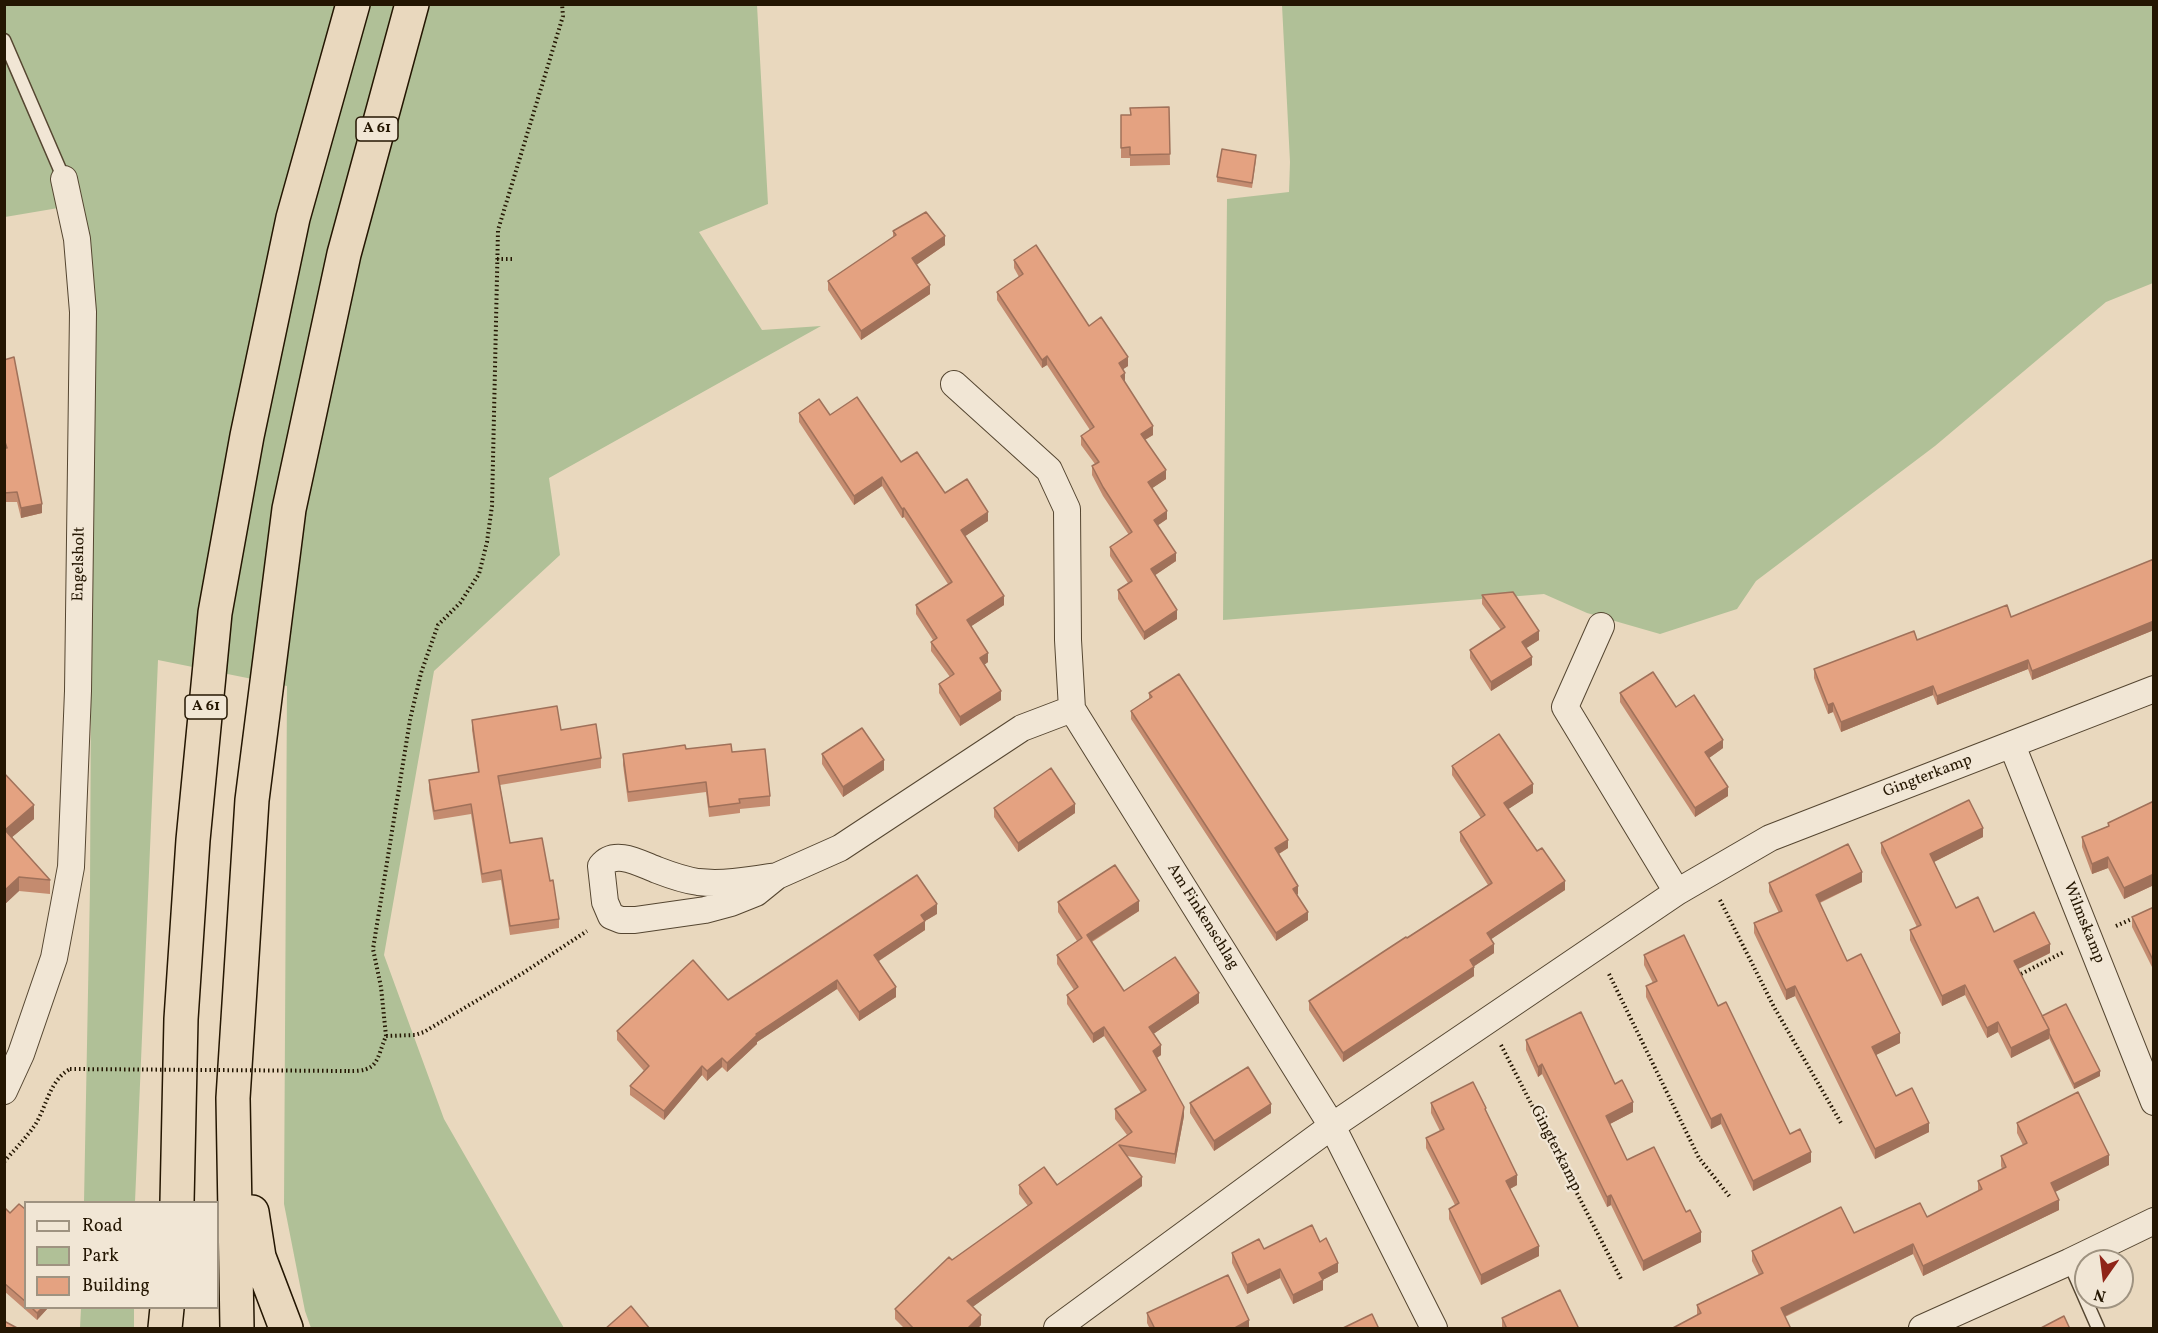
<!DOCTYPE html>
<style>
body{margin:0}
#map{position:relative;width:2158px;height:1333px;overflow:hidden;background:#e9d8be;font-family:Vollkorn,serif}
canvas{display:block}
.frame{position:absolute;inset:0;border:6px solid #241602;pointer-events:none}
.legend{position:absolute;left:24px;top:1201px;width:195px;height:108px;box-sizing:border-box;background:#f1e6d5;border:2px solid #9f9381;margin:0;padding:8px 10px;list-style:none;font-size:18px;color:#241602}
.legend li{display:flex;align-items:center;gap:12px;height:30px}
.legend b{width:30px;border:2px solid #9f9381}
.north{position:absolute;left:2074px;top:1249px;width:60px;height:60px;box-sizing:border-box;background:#f1e6d5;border:2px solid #9f9381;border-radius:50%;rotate:194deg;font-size:16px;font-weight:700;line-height:24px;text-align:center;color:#241602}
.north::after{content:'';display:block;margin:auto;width:21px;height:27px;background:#8f2418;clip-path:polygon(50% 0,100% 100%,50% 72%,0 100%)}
</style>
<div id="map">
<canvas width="2158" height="1333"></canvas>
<div class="frame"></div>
<ul class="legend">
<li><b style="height:8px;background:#f1e6d5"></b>Road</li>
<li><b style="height:16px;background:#b0c097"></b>Park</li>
<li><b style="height:16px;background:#e4a281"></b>Building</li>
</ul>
<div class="north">N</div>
</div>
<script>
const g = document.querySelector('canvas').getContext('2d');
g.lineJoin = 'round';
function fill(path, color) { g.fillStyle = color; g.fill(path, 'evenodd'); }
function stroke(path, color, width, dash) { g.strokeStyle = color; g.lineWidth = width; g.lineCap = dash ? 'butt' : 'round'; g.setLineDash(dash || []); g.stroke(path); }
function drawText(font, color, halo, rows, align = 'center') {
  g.font = font + ' Vollkorn,serif'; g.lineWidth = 4.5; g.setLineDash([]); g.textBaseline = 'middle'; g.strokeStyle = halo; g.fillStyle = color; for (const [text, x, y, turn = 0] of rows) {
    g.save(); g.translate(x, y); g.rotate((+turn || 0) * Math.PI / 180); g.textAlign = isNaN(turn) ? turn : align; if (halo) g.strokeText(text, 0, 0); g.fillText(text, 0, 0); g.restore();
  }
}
const green = new Path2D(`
 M5,5h752l11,199 -69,28 63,98 59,-4 -272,152 11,77 -126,116 -50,284 60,164 120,209h-253l-6,-17 -21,-107 3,-518 -129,-26 -23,542h-51l6,-315 3,-614 -17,-68 -71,12z
 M1282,5h871v278l-47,19 -171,144 -179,135 -19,28 -77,25 -73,-21 -43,-19 -321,26 4,-421 62,-7 1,-30z
 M81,1308h53v20h-54z`);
const path = new Path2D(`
 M497,259h15
 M1720,900l54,107 67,116
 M2116,926l18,-8
 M1609,974l90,184 31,39
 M2017,976l47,-24
 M386,1036l-5,-49 -8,-38 37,-229 11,-47 17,-48 22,-22 19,-29 8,-32 5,-36 6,-276 65,-214 -1,-12
 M1501,1045l120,234
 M348,1071c31,1 28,-11 38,-35l29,-1 9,-3 99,-59 64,-42
 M4,1162c11,-13 22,-24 31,-37 12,-19 14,-44 35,-56`);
const service = new Path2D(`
 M4,40l60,139
 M2069,1262l29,66`);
const minor = new Path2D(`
 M954,384l95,86 18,39 1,131 4,69 260,417 102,202
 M1601,626l-36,81 112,185
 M2012,745l142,357
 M777,876c-26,4 -53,9 -79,6 -14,-2 -28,-7 -41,-12 -16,-6 -42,-22 -56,-4l4,36 6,14 10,4h14l70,-10 26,-7 25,-10 21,-17 63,-28 182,-120 50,-19
 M4,1091l17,-37 33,-96 17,-91 7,-176 5,-379 -6,-73 -13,-60
 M1057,1328l275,-202 345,-234 93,-54 384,-149
 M1922,1328l147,-66 85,-41`);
const motorway = new Path2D(`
 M177,1202l4,-183 12,-179 22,-227 32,-177 46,-218 60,-214
 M252,1212l7,45 27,71
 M165,1328l2,-20
 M237,1328l-4,-230 19,-298 37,-291 55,-255 68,-250`);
const pathBridge = new Path2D(`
 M70,1069l278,2`);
const wall = new Path2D(`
 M1169,107l1,58 -40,1v-8h-9v-43h9z
 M1256,160l-4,28 -35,-6v-5z
 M893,231l52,14 -29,20 14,29 -69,46 -33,-50v-9l65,-43z
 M1014,260l75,66 39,40 -5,3 2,13 28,53 -8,5 21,39 -14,9 15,31 -9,6 18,36 -21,14 22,44 -33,21 -26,-41v-9l10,-7 -18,-27v-9l19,-12 -26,-39 -11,-21v-9l3,-2 -14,-19v-9l9,-6 -43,-65 -5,3 -45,-68v-8l22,-15 -5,-9z
 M4,360l38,153 -21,5 -4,-16h-13z
 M799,413l31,2 71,47 44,31 43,28 -23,15 39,69 -33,21 17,36 -4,3 17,35 -41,26 -21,-33v-9l11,-7 -19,-26v-9l2,-2 -17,-26v-9l32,-21 -44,-67 -2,1 -20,-32 -28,19 -55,-83z
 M2154,559v71l-122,50 -4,-11 -91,36 -4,-10 -92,37 -8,-20 -5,2 -14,-36v-9l103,-29 94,-23z
 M1482,595l57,45 -13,8 6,17 -41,26 -21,-33v-8l31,-20 -19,-26z
 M1149,693l139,155 -9,6 19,40 -1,1 11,25 -32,21 -145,-222v-8l18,-12z
 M1620,693l56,14 47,41 -14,10 19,38 -33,21 -75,-115z
 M472,720l89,10 40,28v10l-101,17 10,58 40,38 9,38v9l-49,7 -9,-55 -19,3 -11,-69 -37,6 -5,-30v-10l49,-8 -6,-42z
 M686,749l46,3 38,44v10l-30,3v4l-31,4 -3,-25 -78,10 -5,-37v-11z
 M822,754l62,16 -41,27 -21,-33z
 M1452,766l81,27 -25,16 57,81 -74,49 3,14 -20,13v10l-131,86 -34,-52v-9l179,-116 -28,-44v-9l21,-14 -29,-43z
 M4,773l30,46 -22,18 38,43v14l-31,-3 -15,14z
 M2154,801v84l-30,14 -16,-31 -16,6 -10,-27v-10l26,-11v-3z
 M994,808l81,5 -57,39 -24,-35z
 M1983,837l-49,25 22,46 38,24 56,21 -32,16 24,46 58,61 -26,13 -25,-51 -38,20 -13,-26 -11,6 -22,-43 -23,11 -32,-66v-10l7,-3 -36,-74v-10z
 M1862,882l-42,21 27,58 53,82 -24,12 20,41 33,36 -54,27 -80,-163 -9,4 -32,-67v-10l25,-10 -10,-21v-9z
 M1058,902l81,9 -47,31 32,49 75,12 -46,31 8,21 -4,3 27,58 -9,48 -48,-8 15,30 -170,121 9,18 -4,4h-72l-10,-10v-10l57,-49 76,-54 -9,-12v-9h38l70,-50 -12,-16v-10l26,-16 -37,-57 -11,7 -26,-39v-9l7,-5 -17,-26v-9l20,-14 -19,-29z
 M2154,907v64l-22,-44v-10z
 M937,914l-12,7v9l-46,31 17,36 -37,24 -22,-32 -80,53v2l-30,28 -5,-5 -15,14 -5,-6 -38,45 -34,-25v-9l14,-15 -27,-31v-9l111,-31z
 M1644,955l74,51 72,128 21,28 -58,29 -32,-67 -10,5 -65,-132v-11l7,-3 -9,-18z
 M1526,1040l89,44 18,28 -23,12 17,36 59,52 15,30 -58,29 -32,-66 -4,2 -65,-133 -4,3 -12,-27z
 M1190,1103l81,10 -57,38 -24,-38z
 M1431,1103l55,10 31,72 -7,4 29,67 -58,29 -32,-66v-10l6,-4 -29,-57v-10l14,-7 -9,-18z
 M2017,1123l92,42 -54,27 4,18 -136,66 -10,-22 -128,63 -88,-2v-10l62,-30 -7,-14v-10l102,-18 73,-16 51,-26v-10l24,-12 -1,-3v-10l22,-11 -6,-12z
 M4,1207l6,6 16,-5v100h22l-11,12 -33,-29z
 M1320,1242l18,30 -16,8 1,10 -30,14 -13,-26 -33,16 -15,-31v-10z
 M1147,1313l102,16h-99l-3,-6z
 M1502,1318l77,11h-77z`);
const shadedWall = new Path2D(`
 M945,236v9l-33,23v-10z
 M930,285v9l-69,46v-9z
 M1047,356v9l-5,3v-8z
 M1128,357v9l-9,6v-9z
 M1125,373v8l-4,3v-8z
 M1153,426v9l-12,7v-8z
 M1166,470v9l-18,12v-9z
 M882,477v9l-28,19v-9z
 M42,504v9l-21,5v-10z
 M904,508v9l-2,1v-9z
 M1167,511v8l-13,9v-8z
 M988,512v9l-27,18v-9z
 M1176,553v8l-25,17v-9z
 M1004,596v9l-37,24v-9z
 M1177,610v9l-33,21v-8z
 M2154,621v9l-122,50v-9z
 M1539,631v9l-17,11v-9z
 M988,653v9l-8,6v-10z
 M1532,657v8l-41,26v-9z
 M2028,660v9l-91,36v-9z
 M1933,686v9l-92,37v-10z
 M1001,691v9l-41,26v-9z
 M1833,703v9l-5,2v-9z
 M1723,740v8l-18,13v-9z
 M884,760v10l-41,27v-10z
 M1533,784v9l-29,19v-9z
 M1728,787v9l-33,21v-9z
 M1075,804v9l-57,39v-9z
 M34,805v14l-29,24v-13z
 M1983,828v9l-53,27v-10z
 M1288,840v8l-13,8v-8z
 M2108,857v11l-16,6v-10z
 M1862,872v10l-46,22v-9z
 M2154,874v11l-30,14v-11z
 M19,877v14l-15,14v-14z
 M1565,881v9l-78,52v-9z
 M1298,886v8l-5,3v-8z
 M1139,901v10l-52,33v-9z
 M937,904v10l-12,7v9l-51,34v-9l47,-40z
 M1308,912v8l-32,21v-8z
 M1494,944v9l-24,16v-9z
 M2050,944v9l-36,18v-10z
 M1474,967v9l-131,86v-9z
 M837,980v9l-80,53v2l-30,28v-9l29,-29z
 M1965,985v10l-23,11v-10z
 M1795,986v10l-9,4v-10z
 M896,987v10l-37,24v-9z
 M1199,993v10l-50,34v-10z
 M1998,1022v10l-11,6v-10z
 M1104,1027v9l-11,7v-9z
 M2049,1029v10l-38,19v-10z
 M1900,1033v10l-28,14v-10z
 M1161,1045v10l-8,5v-9z
 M722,1058v9l-15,14v-10z
 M1542,1064v10l-4,3v-10z
 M702,1066v9l-38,45v-9z
 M2100,1071v5l-26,13v-5z
 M1633,1102v10l-27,14v-10z
 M1271,1104v9l-57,38v-10z
 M1184,1107v9l-9,48v-10z
 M1721,1114v10l-10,5v-10z
 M1929,1123v9l-54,27v-10z
 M1811,1152v10l-58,29v-10z
 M2109,1155v10l-58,29v-11z
 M1517,1175v10l-11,6v-10z
 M1142,1177v9l-175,125v-10z
 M1611,1195v10l-4,2v-10z
 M2059,1200v10l-136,66v-10z
 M1701,1232v10l-58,29v-10z
 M1913,1244v10l-132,64v-10z
 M1539,1246v10l-58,29v-10z
 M1338,1263v9l-19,10v-9z
 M1280,1269v9l-33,16v-9z
 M1323,1280v10l-30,14v-9z
 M42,1308h6l-11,12v-7z
 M981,1315v10l-4,4h-10z
 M1249,1320v9h-16z`);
const building = new Path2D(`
 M1169,107l1,47 -40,1v-8l-9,1v-33h10l-1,-7z
 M1222,149l34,6 -4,28 -35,-6z
 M926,212l19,24 -33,22 18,27 -69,46 -33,-50 68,-46 -3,-4z
 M1036,245l53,81 12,-9 27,40 -9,6 6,10 -4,3 32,50 -12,8 25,36 -18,12 19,29 -13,9 22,33 -25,16 26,41 -33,22 -26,-42 14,-9 -22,-34 22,-15 -29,-45 -11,-21 7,-4 -18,-26 13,-9 -47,-71 -5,4 -45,-68 26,-18 -9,-14z
 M14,357l28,147 -21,4 -4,-16 -13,1v-45h3l-3,-9v-79z
 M857,397l44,65 16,-10 28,41 22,-14 21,33 -27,18 43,66 -37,24 21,33 -8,5 21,33 -41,26 -21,-33 15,-10 -23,-32 6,-4 -21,-33 36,-23 -48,-74 -2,1 -20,-32 -28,19 -55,-83 20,-14 11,16z
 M2154,559v62l-122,50 -4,-11 -91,36 -4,-10 -92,36 -8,-19 -5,2 -14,-36 100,-38 3,9 90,-35 4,12z
 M1513,592l26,39 -17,11 10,15 -41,25 -21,-32 35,-23 -23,-32z
 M1653,672l23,35 18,-12 29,45 -18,12 23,35 -33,21 -75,-115z
 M1179,674l109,166 -13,8 23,38 -5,3 15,23 -32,21 -145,-222 21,-14 -3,-4z
 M557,706l4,24 35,-6 5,34 -103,18 12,67 32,-5 8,43 3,-1 6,39 -49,7 -9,-56 -19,4 -11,-70 -37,7 -5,-31 50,-8 -7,-52z
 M862,728l22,32 -41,27 -21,-33z
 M1499,734l34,50 -29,19 33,48 5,-3 23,33 -78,52 7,11 -24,16 4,7 -131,86 -34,-52 74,-49 23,-15 1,1 85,-55 -32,-51 25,-17 -33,-49z
 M731,744l1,8 33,-3 5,47 -31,3 1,4 -31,4 -3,-25 -78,10 -5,-38 62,-9 1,4z
 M1051,768l24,36 -57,39 -24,-35z
 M4,773l30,32 -29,25 45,50 -31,-3 -15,14z
 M1969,800l14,28 -53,26 26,54 22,-11 16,35 40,-20 16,32 -36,17 35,68 -38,19 -13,-26 -11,6 -22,-43 -23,11 -32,-66 11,-5 -40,-82z
 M2154,801v73l-30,14 -16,-31 -16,7 -10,-27 27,-11 -1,-3z
 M1848,844l14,28 -46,23 31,66 14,-7 39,79 -28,14 24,49 16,-8 17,35 -54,26 -80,-163 -9,4 -32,-67 28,-12 -13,-28z
 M1115,865l24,36 -52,34 37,56 51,-34 24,36 -50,34 12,18 -8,6 31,56 -9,47 -56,-9 23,32 -175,124 14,14 -14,14h-53l-19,-20 54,-52 3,3 80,-57 -13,-18 25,-18 13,18 75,-53 -17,-23 31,-19 -42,-63 -11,7 -26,-39 11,-8 -21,-32 25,-17 -24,-36z
 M917,875l20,29 -16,11 4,6 -51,34 22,32 -37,25 -22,-32 -81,54 1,1 -30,28 -5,-5 -15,13 -5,-5 -38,45 -34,-25 19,-20 -32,-35 76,-71 35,40z
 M2154,907v55l-22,-45z
 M1684,935l34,71 8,-4 64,132 10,-5 11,23 -58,29 -32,-67 -10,5 -65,-133 11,-5 -13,-26z
 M2066,1004l34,67 -26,13 -25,-51v-4l-7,-13z
 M1581,1012l34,72 7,-4 11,22 -27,14 21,44 27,-13 32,65 4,-2 11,22 -58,29 -32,-66 -4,2 -65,-133 -4,3 -12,-27z
 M1248,1067l23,37 -57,37 -24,-38z
 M1473,1082l13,26 -1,1 32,66 -11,6 33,65 -58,29 -32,-66 10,-6 -33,-65 18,-9 -13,-26z
 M2078,1092l31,63 -58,28 8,17 -136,66 -10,-22 -132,64 10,21h-120l30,-16 -4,-8 66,-32 -11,-22 89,-44 13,26 66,-30 7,14 55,-28 -4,-8 28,-14 -5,-11 26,-13 -10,-20z
 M19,1204l6,5 1,-1v94l-22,-19v-76l6,6z
 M1312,1225l8,17 6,-4 12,25 -19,10 4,7 -30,15 -13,-26 -33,16 -15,-32 27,-14 5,10z
 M1228,1275l21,45 -16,9h-78l-8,-16z
 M1560,1290l19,39h-72l-5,-11z
 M631,1306l19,23h-45z
 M32,1308h10l-5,5z
 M1372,1314l7,15h-38z
 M2064,1316l6,13h-31z
 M4,1321l15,8h-15z`);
const shields = [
 [377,129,42],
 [206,707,42]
];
const shieldNames = [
 ["A 61",377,129],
 ["A 61",206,707]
];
const streetNames = [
 ["Engelsholt",80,564,-89],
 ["Gingterkamp",1928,777,-21],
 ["Am Finkenschlag",1202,917,58],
 ["Wilmskamp",2083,923,68],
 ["Gingterkamp",1555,1149,63]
];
fill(green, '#b0c097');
stroke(service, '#554631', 15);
stroke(minor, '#554631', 28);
stroke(motorway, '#241602', 36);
stroke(path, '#241602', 4, [1.5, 3]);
stroke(service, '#f1e6d5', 12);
stroke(minor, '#f1e6d5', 26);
stroke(motorway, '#e9d8be', 33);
stroke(pathBridge, '#241602', 4, [1.5, 3]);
fill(wall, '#c48b6f');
fill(shadedWall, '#a0715a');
fill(building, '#e4a281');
stroke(building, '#a0715a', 1.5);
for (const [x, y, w] of shields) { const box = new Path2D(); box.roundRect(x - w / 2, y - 12, w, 24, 4.5); g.fillStyle = '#f1e6d5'; g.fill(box); stroke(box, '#241602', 1.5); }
drawText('bold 15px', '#241602', null, shieldNames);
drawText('16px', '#241602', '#f1e6d5', streetNames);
</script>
